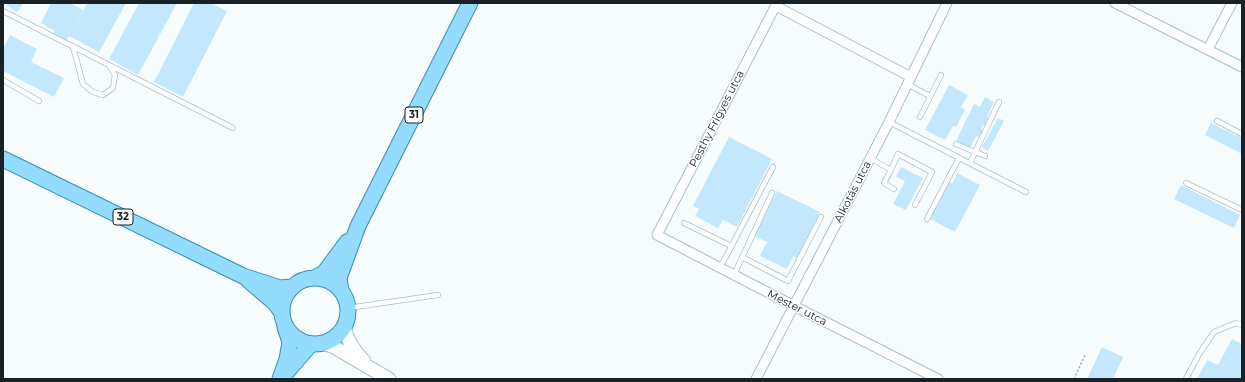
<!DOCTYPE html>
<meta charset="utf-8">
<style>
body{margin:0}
#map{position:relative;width:1245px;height:382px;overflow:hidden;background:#f7fcff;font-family:Montserrat,sans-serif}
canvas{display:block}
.frame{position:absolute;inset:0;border:4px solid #182126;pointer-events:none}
</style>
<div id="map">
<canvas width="1245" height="382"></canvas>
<div class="frame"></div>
</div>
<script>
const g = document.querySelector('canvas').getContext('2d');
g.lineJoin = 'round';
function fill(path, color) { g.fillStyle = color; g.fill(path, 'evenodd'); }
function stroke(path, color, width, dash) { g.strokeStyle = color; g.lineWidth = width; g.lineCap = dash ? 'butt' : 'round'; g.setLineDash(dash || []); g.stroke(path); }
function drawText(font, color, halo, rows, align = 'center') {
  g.font = font + ' Montserrat,sans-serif'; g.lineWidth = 3; g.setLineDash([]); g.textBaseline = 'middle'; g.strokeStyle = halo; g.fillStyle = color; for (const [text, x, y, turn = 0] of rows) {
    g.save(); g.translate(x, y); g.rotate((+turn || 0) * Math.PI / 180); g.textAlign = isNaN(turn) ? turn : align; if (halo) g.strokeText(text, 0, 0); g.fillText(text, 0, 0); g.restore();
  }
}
const building = new Path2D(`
 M8,3h15l-6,9 -10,-6z
 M51,3h19l13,7 -10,20 14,-27h39l-27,49 -30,-16 -3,5 -13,-7 2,-3 -14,-8z
 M139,3h38l-39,72 -29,-16z
 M194,3h16l17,8 -44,86 -29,-15z
 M10,35l27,14 -6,13 33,16 -10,19 -51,-26v-22z
 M949,85l19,10 -7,12 4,3 -9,17 -3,-1 -8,14 -20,-10z
 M985,97l9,5 -7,15 2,2 -3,7 -3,-1 -2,5 2,1 -3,6 -4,-1 -6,12 -14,-7 18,-37 6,3z
 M998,118l6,3 -16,30 -6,-4z
 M1211,123l31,15v16l-37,-19z
 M729,137l43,22 -35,68 -14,-7 -5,8 -23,-12 4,-7 -6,-3z
 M901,167l22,11 -17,32 -13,-6 12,-23 -9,-4z
 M957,173l23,12 -25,47 -25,-13 19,-37 3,2z
 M1181,185l59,30 -6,13 -60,-29z
 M777,191l43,21 -23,46 -4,-2 -6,13 -27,-13 7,-14 -13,-6z
 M1232,339l10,5v35h-45l10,-19 11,5z
 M1102,347l21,10 -10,22h-26z`);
const path = new Path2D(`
 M1074,379l11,-24`);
const lane = new Path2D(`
 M3,11l230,117
 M73,47l10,37 10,8 10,3 10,-7 2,-13 -6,-10
 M3,80l36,21
 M907,84l23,12
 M920,117l21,-42
 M1217,121l25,13
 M889,122l137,70
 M956,144l29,12
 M870,158l21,12 7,-16 34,18 -17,33
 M970,163l29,-61
 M891,170l-7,13 10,6
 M1186,183l56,27
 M927,219l32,-61
 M684,223l47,23
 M742,257l46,24 33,-64
 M720,268l53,-101
 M734,275l38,-82
 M348,308l90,-13
 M1186,379l13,-25 15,-22 22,-9 6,2`);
const street = new Path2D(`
 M777,3l-120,232 137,71 144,73
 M1115,3l127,64
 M776,6l135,71
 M1208,49l24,-46
 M756,379l133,-257 58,-119`);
const secondary = new Path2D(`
 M344,327c3,13 11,25 20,34
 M323,343l11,4 55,32`);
const primary = new Path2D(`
 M3,159l240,117 37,12 12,-1
 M314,278l10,-5 23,-31
 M282 311a33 33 0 1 1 66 0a33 33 0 1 1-66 0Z
 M248,280l27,23 7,10
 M341,291l-2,-13 19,-52 112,-223
 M285,374l26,-30
 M280,379l7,-20 3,-17 -5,-15`);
const shields = [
 [414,115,18],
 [123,217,20]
];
const shieldNames = [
 ["31",414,115],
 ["32",123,217]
];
const streetNames = [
 ["Pesthy Frigyes utca",717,119,-63],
 ["Alkotás utca",853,192,-63],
 ["Mester utca",797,308,27]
];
fill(building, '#c3e8fd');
stroke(lane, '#a8c1ce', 6);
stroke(street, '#a8c1ce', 11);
stroke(secondary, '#a8c1ce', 15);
stroke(primary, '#3a8cb2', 17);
stroke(path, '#a8aeb2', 1.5, [2, 2]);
stroke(lane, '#fff', 4.5);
stroke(street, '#fff', 9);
stroke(secondary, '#fff', 13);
stroke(primary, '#94dcfe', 15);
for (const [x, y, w] of shields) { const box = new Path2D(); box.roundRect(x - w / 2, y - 8, w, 16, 3); g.fillStyle = '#fff'; g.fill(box); stroke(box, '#182126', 1); }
drawText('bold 10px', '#182126', null, shieldNames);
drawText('11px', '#182126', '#fff', streetNames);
</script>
